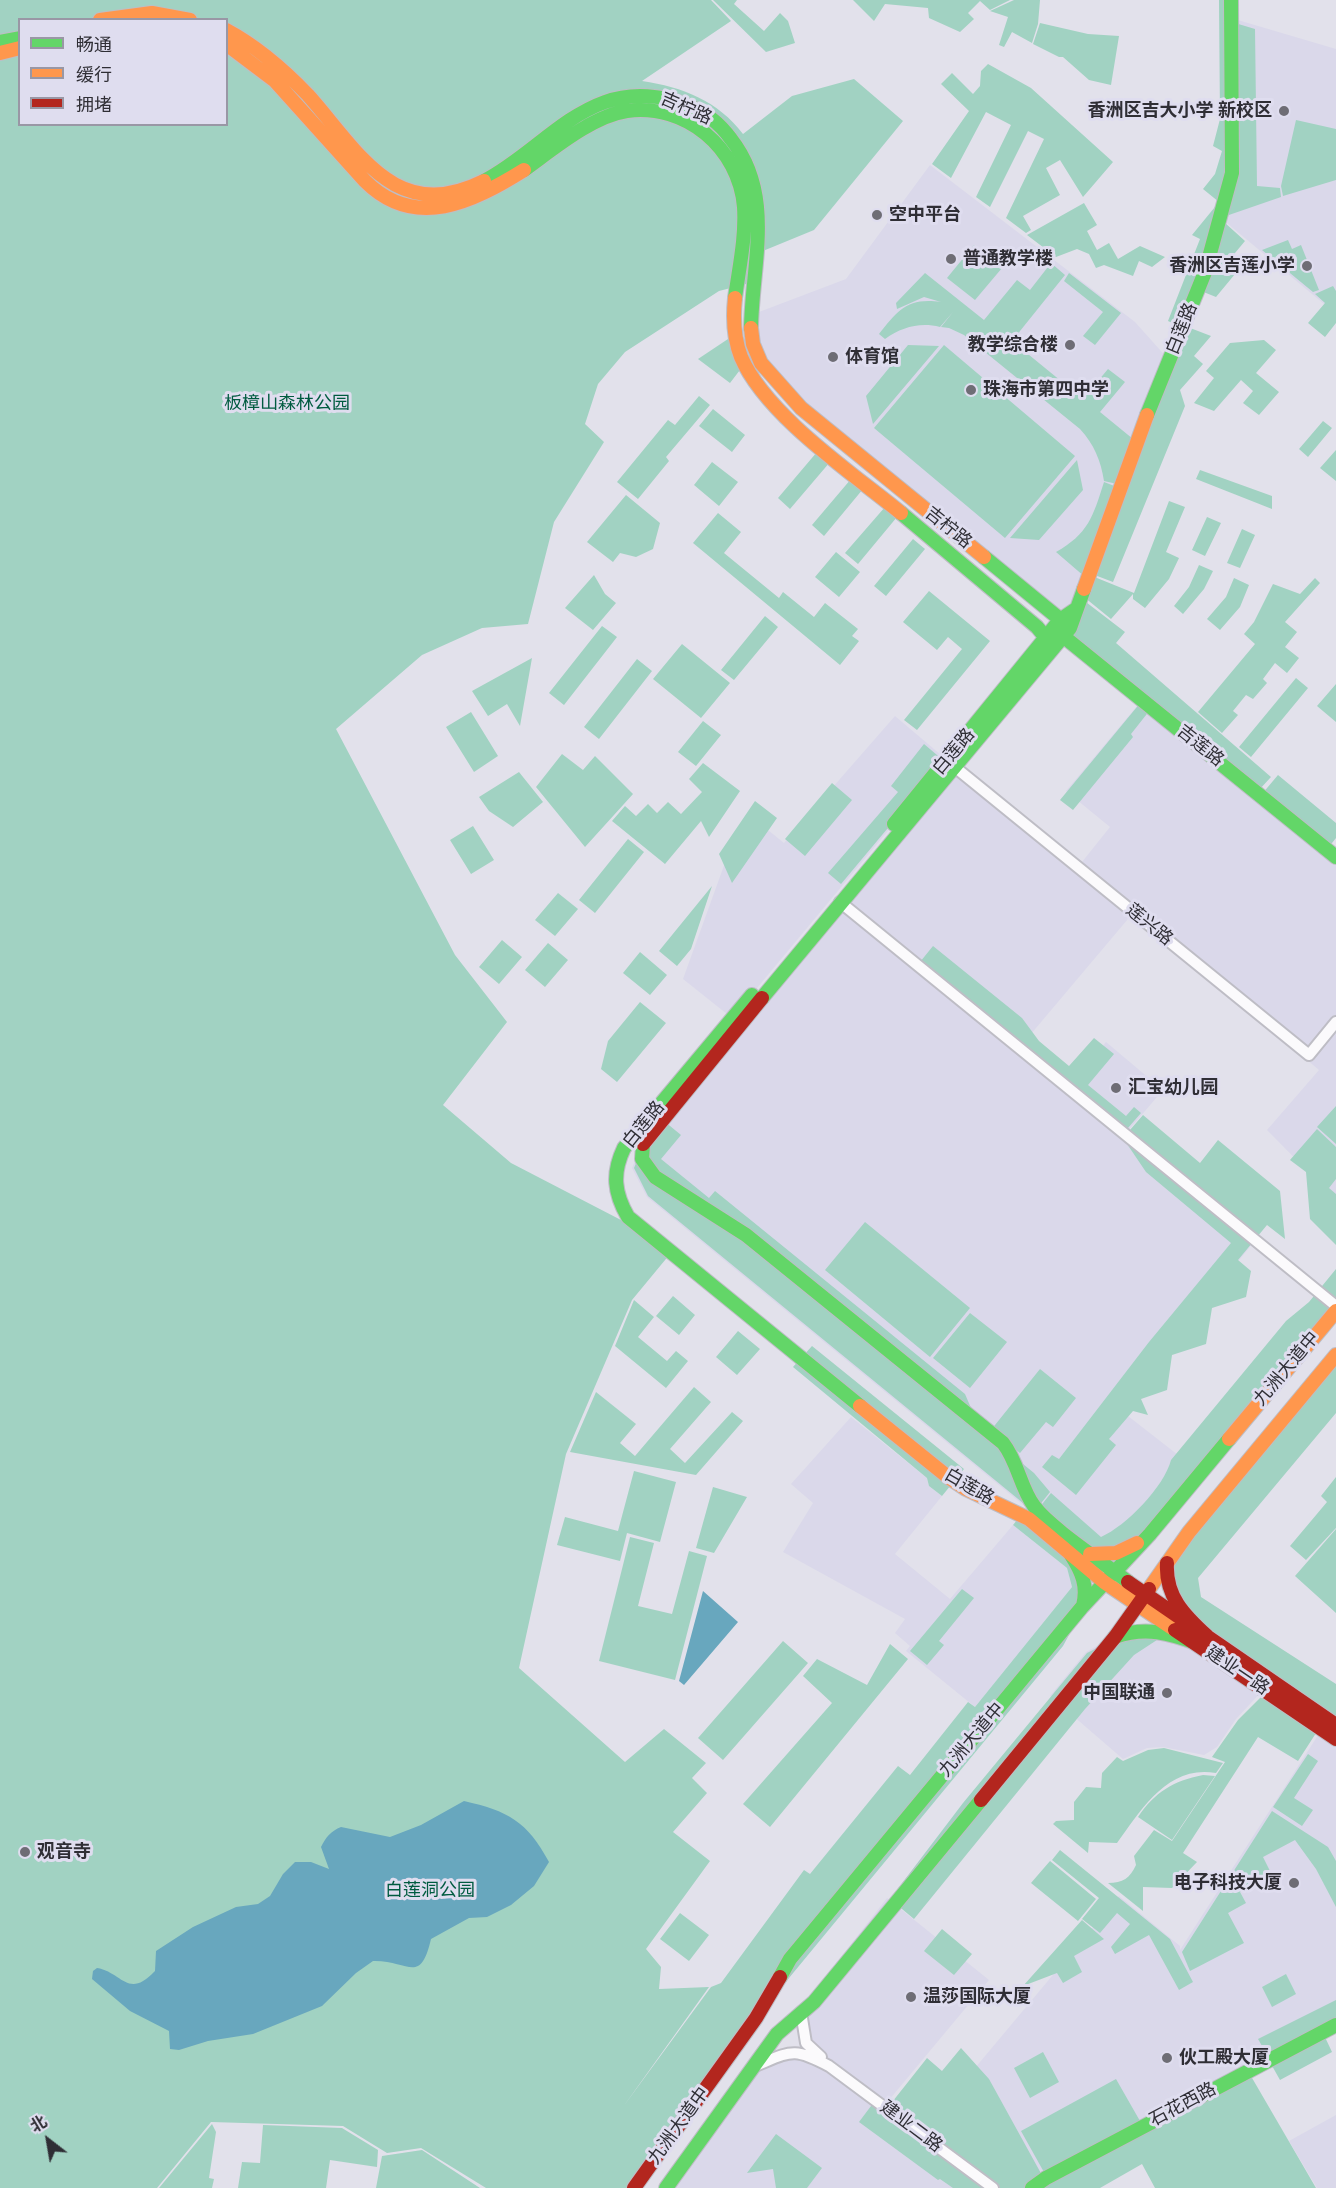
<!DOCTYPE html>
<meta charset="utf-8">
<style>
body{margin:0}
#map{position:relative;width:1336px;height:2188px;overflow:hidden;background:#e2e1eb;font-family:"Space Grotesk","Noto Sans SC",sans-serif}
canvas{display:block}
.legend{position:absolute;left:18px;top:18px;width:210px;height:108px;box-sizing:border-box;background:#dfddef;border:2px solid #9997a5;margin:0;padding:8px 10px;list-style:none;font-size:18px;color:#2f2e35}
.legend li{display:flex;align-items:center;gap:12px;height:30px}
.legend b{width:30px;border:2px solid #9997a5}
.north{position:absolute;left:18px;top:2110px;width:60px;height:60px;-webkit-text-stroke:4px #dfddef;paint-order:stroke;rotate:329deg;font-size:16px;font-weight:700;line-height:24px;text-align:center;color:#2f2e35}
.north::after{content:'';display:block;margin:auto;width:21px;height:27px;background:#2f2e35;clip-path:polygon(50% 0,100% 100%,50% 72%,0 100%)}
</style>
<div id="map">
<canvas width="1336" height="2188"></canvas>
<ul class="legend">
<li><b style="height:8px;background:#63d668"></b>畅通</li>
<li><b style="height:8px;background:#ff974d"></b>缓行</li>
<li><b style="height:8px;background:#b3261e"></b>拥堵</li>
</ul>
<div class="north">北</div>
</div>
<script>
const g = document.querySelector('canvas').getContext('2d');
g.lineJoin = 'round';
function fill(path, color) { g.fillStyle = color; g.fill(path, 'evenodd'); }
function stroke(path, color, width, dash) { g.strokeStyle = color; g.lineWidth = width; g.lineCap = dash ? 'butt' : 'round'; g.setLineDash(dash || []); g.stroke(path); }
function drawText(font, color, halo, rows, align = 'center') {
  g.font = font + ' "Space Grotesk","Noto Sans SC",sans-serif'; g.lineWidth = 6; g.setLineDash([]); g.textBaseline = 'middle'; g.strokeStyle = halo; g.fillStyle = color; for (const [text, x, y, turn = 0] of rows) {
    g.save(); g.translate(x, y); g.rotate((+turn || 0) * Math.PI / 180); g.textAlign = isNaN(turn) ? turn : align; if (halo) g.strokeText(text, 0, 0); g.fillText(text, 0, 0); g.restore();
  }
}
const built = new Path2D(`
 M1231,18l105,31v265l-114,-95z
 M930,165l205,157 34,38 -94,249 -15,10 -259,-212 -44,-52 -5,-46 7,3 87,-33z
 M1142,700l194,157v343l-69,-70 52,-60 -186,-157 -113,134 49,39 37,-44 57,48 -36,42 130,106 -138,171 86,67 -40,47 -88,26 -430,-352 -15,-29 11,-26 314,-374 121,99 32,-40 -44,-36z
 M895,716l52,44 -215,258 -49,-39 43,-119 32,-38 26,21z
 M851,1417l76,61 2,8 13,10 -47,58 55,45 63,-74 54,43 5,19 -97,120 -69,-56 4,-5 -15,-13 10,-14 -122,-67 30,-49 -22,-19z
 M1156,1630l108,59 -28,30 -19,28 -13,8 -41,-8 -16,1 -24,11 -73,-63 36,-44 20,-11z
 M1322,1729l14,10v286l-305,163h-366l89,-121 31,-13 42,11 -21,-22 -5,-35 86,-110 102,82 -105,126 31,24 60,-62 144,-172 61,50v4z
 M1336,2115v73h-19l-28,-47z`);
const green = new Path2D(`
 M0,0h711l20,21 -89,60c41,6 76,20 101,53l49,-38 62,-17 49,42 -89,109 -56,23 -4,29 -35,9 -94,61 -27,32 -13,40 19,18 -50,80 -26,102 -46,4 -60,27 -86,74 119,226 52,67 -64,83 68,58 164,85 -43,52 -66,154 -47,214 106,94 39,-33 42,34 -14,15 15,15 -34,39 37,29 -64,88 15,18 -2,22 50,-2 -86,120 88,-120 10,-4 83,-113 6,4 88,-108 12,9 58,-73 7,5 97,-120 -5,-19 -54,-43 8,-10 59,53 -4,54 -13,24 -307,372 -122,170h-148l-65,-40 -34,5 -44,-27 -132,-4 -54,66h-157zM20,20h206v104h-206z
 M713,0h24l-3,4 30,27 16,-18 8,8 7,22 -29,9z
 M853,0h157l-20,10 -10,-9 -12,12 6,6 -14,13 -31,-14 -1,-10 -43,-4 -11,17z
 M1014,0h26l-2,24 -6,19 -20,-11 -8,15 -5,-2 9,-28 -18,-6z
 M1219,0h11v174l-49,153 -13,-6 32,-82 -8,-4 27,-33 -16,-13 12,-15 7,-23 -9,-5 7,-27z
 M1040,23l48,11 31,2 -8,49 -22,-5 -26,-23h-4l-26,-13z
 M1235,23l20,6 2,157 23,2 1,9 -55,19z
 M988,64l43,24 82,74 -30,35 -23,-37 -14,8 14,27 -37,21 8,14 -5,3 -20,-15 38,-79 -16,-8 -38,76 -14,-10 35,-72 -25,-13 -35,66 -19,-14 37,-53 -28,-27 11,-11 21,21 7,-8 1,-15z
 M1296,120l40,9v51l-53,16 -2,-10z
 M1084,203l13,22 -10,6 10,19 12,-7 9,16 22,-13 25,11 -13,10 -13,-6 -6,15 -29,-11 -8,3 -7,-14 -12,-5 -21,8 -29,-22z
 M1224,222l21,19 -15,18 10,9 -24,29 -15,-6z
 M1288,240l4,9 9,-4 18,45 -6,2 -51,-42z
 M974,245l28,23 -27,32 -28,-22z
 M1051,263l14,12 -53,66 71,58 25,-30 17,13 -25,30 33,27 -16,45 -13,-3c-3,-20 -10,-37 -24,-52l-116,-94 -15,-7 -8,-1 12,-15 -13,15c-20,-5 -38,0 -55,12l-6,-5c19,-24 29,-37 62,-32l-17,-5 -27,12 -1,-6 29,-30 59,47 33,-40 13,10z
 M1069,273l52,40 -26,32 -12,-9 20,-24 -39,-31z
 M1333,286l3,5v32l-11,14 -17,-14 17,-20 -10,-9z
 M1185,326l26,10 -17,20 9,8 -23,26 5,16 -72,176 -21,-8z
 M731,337l12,29 -13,17 -32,-24z
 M1264,340l12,10 -20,23 23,19 -20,23 -16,-12 10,-12 -12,-11 -27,31 -20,-8 20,-25 -8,-7 24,-28z
 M908,345l31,1 -66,78 -7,-28z
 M944,345l131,111 -70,82 -131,-110z
 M699,396l11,9 -44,52 3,4 -31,38 -21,-17 51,-62 7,5z
 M713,409l32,26 -13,17 -33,-26z
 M1323,421l9,7 -24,29 -9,-8z
 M1336,450v31l-16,-13z
 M817,452l13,10 -40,47 -12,-11z
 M1077,460l6,30 -44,50 -29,-2z
 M712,462l26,20 -19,24 -25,-21z
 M1200,470l72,26v13l-76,-30z
 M851,479l12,10 -39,47 -12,-11z
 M1104,482l13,5 -32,90 -29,-25c32,-18 37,-35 48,-70z
 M626,495l34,28 -7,26 -17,8 -16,-4 -7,9 -26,-20z
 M1169,501l16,6 -19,45 13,6 -10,21 -24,29 -12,-9v-5l-22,25 -27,-22 8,-21 42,17z
 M885,507l12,10 -39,47 -13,-11z
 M718,513l23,19 -17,21 55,45 4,-6 31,25 11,-14 33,26 -6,7 7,5 -19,24 -147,-122z
 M1207,517l14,6 -16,33 -13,-6z
 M1242,529l13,6 -15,33 -13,-5z
 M913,539l12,10 -39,47 -12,-10z
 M836,552l24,20 -21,25 -24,-20z
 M1199,565l14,6 -9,18 -21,25 -9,-8 15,-19z
 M594,575l11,19 11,9 -23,27 -28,-22z
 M1234,578l15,7 -9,22 -20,23 -13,-11 19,-22z
 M1315,578l5,5 -35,39 12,10 -12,15 14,11 -12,15 -12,-10 -12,16 4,4 -14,16 -7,-4 -13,16 5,4 -16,18 -24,-21 57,-68 -11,-10 10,-12 19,-38 27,10z
 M929,591l61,50 -73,89 -13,-10 58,-71 -14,-12 -11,13 -34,-28z
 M1082,599l43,33 -9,11 155,134 -12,13 -193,-154z
 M765,616l13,11 -44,53 -13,-10z
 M602,626l15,11 -53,68 -15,-12z
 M682,644l48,39 -29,35 -48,-39z
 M532,658l-12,68 -13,-22 -19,12 -16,-25z
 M637,659l15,12 -53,68 -15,-12z
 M1296,678l12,10 -57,69 -12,-10z
 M1336,684v38l-19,-16z
 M1141,702l9,8 -19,24 2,3 -60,73 -13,-10z
 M471,712l27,44 -24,16 -28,-45z
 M703,721l18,14 -25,31 -18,-14z
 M924,744l20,17 -103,123 -13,-11 70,-81 -7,-6z
 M562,754l21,16 12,-14 38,38 -48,53 -49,-60z
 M703,763l37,28 -31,46 -8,-16 -36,43 -53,-43 13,-15 11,10 12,-12 9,9 11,-11 13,12 21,-22 -13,-13z
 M519,772l24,30 -30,25 -24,-16 -10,-14z
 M1278,775l58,48v15l-8,10 -66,-54z
 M832,783l20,17 -47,56 -20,-17z
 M755,801l22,17 -45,65 -13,-29z
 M473,826l21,34 -23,14 -21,-34z
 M628,839l16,13 -49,61 -16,-13z
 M712,886l-21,63 -14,17 -18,-15z
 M558,893l20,16 -23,27 -20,-16z
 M502,940l20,17 -23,27 -20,-17z
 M548,943l20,17 -23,27 -20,-17z
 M933,946l89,72 17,23 30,25 25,-28 20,16 -26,31 38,31 8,-9 7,6 -20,23 -205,-169z
 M640,952l27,23 -17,20 -27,-22z
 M640,1002l26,21 -49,59 -16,-13 7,-28z
 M1336,1106v38l-19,-17z
 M1143,1115l57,48 18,-23 62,51 5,48 -18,-14 -29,35 13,11 -5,26 -34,11 -6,36 -34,11 -5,35 -26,9 7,16 -15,-4 -24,28 7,6 -40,50 -34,-28 10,-12 7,4 90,-117 82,-99 -85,-71 -23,-34z
 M664,1121l17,14 -20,24 48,39 6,-7 250,203 15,35 54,44 16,19 -16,20 -386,-316 -14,-28 11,-26z
 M1317,1129l19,18v32l-7,9 7,6v51l-26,-26 -4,-47 -16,-12z
 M865,1222l105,86 -40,49 -105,-87z
 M1336,1269v46l-171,207 -62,32 -68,-41 16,-20 50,44c25,-11 63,-50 70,-77l115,-139 23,-19z
 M673,1296l22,19 -16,20 -23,-19z
 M634,1300l20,17 -16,20 29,24 9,-10 12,10 -22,27 -51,-42z
 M970,1313l37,29 -37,46 -37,-30z
 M738,1331l22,18 -23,26 -21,-18z
 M812,1346l152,123 -22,27 -13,-10 -2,-8 -134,-111z
 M1336,1355v58l-138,165 3,19 135,87v36l-126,-86 -34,-35 -4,-38z
 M1040,1369l36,29 -23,29 -7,-5 -26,31 -29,-23z
 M694,1387l17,15 -41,47 15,14 47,-51 11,9 -47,54 -126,-23 26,-60 40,32 -16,19 15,13z
 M634,1471l42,11 -16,60 -33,-9 -7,28 -63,-16 8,-28 53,14z
 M1336,1477v51l-30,32 -16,-14 37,-44 -6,-6z
 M713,1487l34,10 -33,56 -18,-5z
 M1336,1529v84l-41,-37z
 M630,1537l24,6 -16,63 34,8 17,-63 18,5 -32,124 -76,-19z
 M962,1589l12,9 -35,43 5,4 -17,20 -17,-14z
 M1125,1634l35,4 -26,17 -49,54 -171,210 -24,-20 73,-96 124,-150z
 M783,1641l25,22 -85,97 -25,-22z
 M890,1644l18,15 -138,168 -27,-23 89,-101 -29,-27 14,-17 50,26z
 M1265,1693l53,37 -20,31 -40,-24 -75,116 14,9 -25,26 -29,-1v24l-35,-28c15,0 22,-5 28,-18l-2,-9 20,-26 18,11 53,-79 -13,-5 26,-37z
 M1164,1748l59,15 -7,10c-48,-9 -76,38 -99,70l-28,-1 -1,11 -35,-29 3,-3 18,-1v-18l12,-15 15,1 1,-15 15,-16 6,4 25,-11z
 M1308,1754l10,7 -24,37 19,12 -11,16 -29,-19z
 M1203,1775l12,1 -43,64 -34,-23c17,-25 35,-36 65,-42z
 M1272,1811l56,36 8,14v46l-20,-38 -21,-29 -32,17 9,18 -32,17 6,11 -18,10 16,30 -54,28 -8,-19z
 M1060,1850l110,89 23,43 -14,8 -30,-55 -34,19 -4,-7 19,-23 -13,-11 -17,20 -18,-14 17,-21 -47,-38z
 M1050,1861l46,38 -18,22 -47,-38z
 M680,1913l29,22 -20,26 -29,-22z
 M1082,1920l22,19 -30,17 8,16 -19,11 -6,-10 -34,13z
 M942,1929l30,25 -18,21 -30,-24z
 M1286,1974l10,20 -24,13 -10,-20z
 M1336,2000v22l-67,36 -11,-19z
 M1324,2035l8,17 -52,28 -9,-16z
 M961,2048l28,31 54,98 -16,11h-29l-109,-82 38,-48 15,13z
 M1043,2052l16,30 -29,16 -16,-30z
 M1248,2071l68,117h-161l-13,-24 -42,24h-68z
 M1116,2079l24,42 -95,53 -24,-43z
 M874,2102l115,86h-36l-13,-9 -2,1 -79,-58z
 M212,2124l4,8 -7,46 5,1 -2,9h-53z
 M263,2125l79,3 36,22 -1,17 -47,-7 -4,28h-88l4,-26 18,1z
 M776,2134l46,34 -15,20h-31l-3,-19 -26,4z
 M422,2150l58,38h-104l6,-32z`);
const water = new Path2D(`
 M703,1591l35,31 -54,63 -5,-4z
 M464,1801c44,10 63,20 85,61l-15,24 -23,19 -24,12 -18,1 -38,21c-11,47 -22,21 -58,22l-17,12 -34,33 -69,28 -45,7 -29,9 -9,-1 -1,-18 -39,-20 -38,-32 1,-8 4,-3c25,4 31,32 58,3l1,-20 37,-24 43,-20 22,-3 12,-8 13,-22 12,-12h16l18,7 -8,-22c5,-10 10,-16 20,-20l49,10 31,-12z`);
const street = new Path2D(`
 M956,768l353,287 27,-33
 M840,902l496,404
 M801,2012l5,31 15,14
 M755,2066c37,-15 38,-19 74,0l164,122`);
const fast = new Path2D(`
 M0,42l20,-4
 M524,170c28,-20 68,-54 103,-59 59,-8 112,37 117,96 2,30 -5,61 -9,91
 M484,181c43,-22 76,-63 121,-79 27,-10 58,-7 84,4 19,7 31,18 42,33 44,56 21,124 20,189
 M1147,415l58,-143 27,-99 -1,-173
 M901,513l136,114 10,12
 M984,557l83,68
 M1063,636l273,221
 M894,824l166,-204 16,-11
 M752,995l-128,153c-12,25 -10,45 4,69l232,189
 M762,998l308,-370 14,-39
 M643,1144l-1,15 13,18 91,58 257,208c15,19 17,44 31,63 16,22 70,57 94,76
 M1071,1555c11,17 17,31 12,51
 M1115,1637c30,-11 55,-4 84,7
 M780,1977l10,-18 292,-352 68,-73 79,-95
 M666,2188l111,-154 37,-32 167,-202
 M1032,2188l14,-10 290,-153`);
const slow = new Path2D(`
 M100,20l52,-7 38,7
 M226,30c32,17 57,39 82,65 51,57 87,130 176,86
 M226,44l49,37 90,100c50,50 108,21 159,-11
 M0,53l20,-5
 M735,298c-2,19 -1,41 6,59 25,58 111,116 160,156
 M751,328l2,16 8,19 40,45 183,149
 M1084,589l63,-174
 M860,1406l88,71 18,12 63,30 75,63 71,48
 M1229,1439l107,-128
 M1090,1554l26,-1 21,-10
 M1149,1589l40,-57 147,-177`);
const jam = new Path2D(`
 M643,1144l119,-146
 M1167,1563c-2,33 17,52 40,73
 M1128,1582l208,143
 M1175,1630l161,109
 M981,1800l134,-163 34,-48
 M634,2188l122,-170 24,-41`);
const markers = [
 [1284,111,6,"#6e6d75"],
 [877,215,6,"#6e6d75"],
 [951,259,6,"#6e6d75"],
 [1307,266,6,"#6e6d75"],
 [1070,345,6,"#6e6d75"],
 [833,357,6,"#6e6d75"],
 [971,390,6,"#6e6d75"],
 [1116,1088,6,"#6e6d75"],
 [1167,1693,6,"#6e6d75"],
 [25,1852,6,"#6e6d75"],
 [1294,1883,6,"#6e6d75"],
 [911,1997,6,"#6e6d75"],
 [1167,2058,6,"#6e6d75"]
];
const streetNames = [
 ["吉柠路",686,109,24],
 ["白莲路",1182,329,-68],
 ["吉柠路",948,528,39],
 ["吉莲路",1200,746,39],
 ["白莲路",954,752,-50],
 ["莲兴路",1149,925,39],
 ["白莲路",644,1125,-51],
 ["九洲大道中",1287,1369,-50],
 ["白莲路",969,1487,30],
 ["建业一路",1237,1671,34],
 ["九洲大道中",972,1740,-50],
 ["石花西路",1183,2105,-28],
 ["九洲大道中",679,2126,-54],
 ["建业二路",911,2127,37]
];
const poiNames = [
 ["香洲区吉大小学 新校区",1272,111,"right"],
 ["空中平台",889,215],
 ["普通教学楼",963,259],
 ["香洲区吉莲小学",1295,266,"right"],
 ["教学综合楼",1058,345,"right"],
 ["体育馆",845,357],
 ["珠海市第四中学",983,390],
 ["汇宝幼儿园",1128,1088],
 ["中国联通",1155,1693,"right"],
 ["观音寺",37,1852],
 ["电子科技大厦",1282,1883,"right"],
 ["温莎国际大厦",923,1997],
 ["伙工殿大厦",1179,2058]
];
const parkNames = [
 ["板樟山森林公园",287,404],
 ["白莲洞公园",430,1891]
];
fill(built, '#dad8ea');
fill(green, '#a1d2c2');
fill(water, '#68a7be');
stroke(street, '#bebdc5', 14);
stroke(fast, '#bebdc5', 16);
stroke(slow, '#bebdc5', 16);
stroke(jam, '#bebdc5', 16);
stroke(street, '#fbfafc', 10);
stroke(fast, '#63d668', 14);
stroke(slow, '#ff974d', 14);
stroke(jam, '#b3261e', 14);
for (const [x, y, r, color] of markers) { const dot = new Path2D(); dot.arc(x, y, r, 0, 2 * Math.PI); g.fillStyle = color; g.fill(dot); stroke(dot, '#dfddef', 2); }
drawText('18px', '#2f2e35', '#dfddef', streetNames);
drawText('bold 18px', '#2f2e35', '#dfddef', poiNames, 'left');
drawText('18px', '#005b40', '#dfddef', parkNames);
</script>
